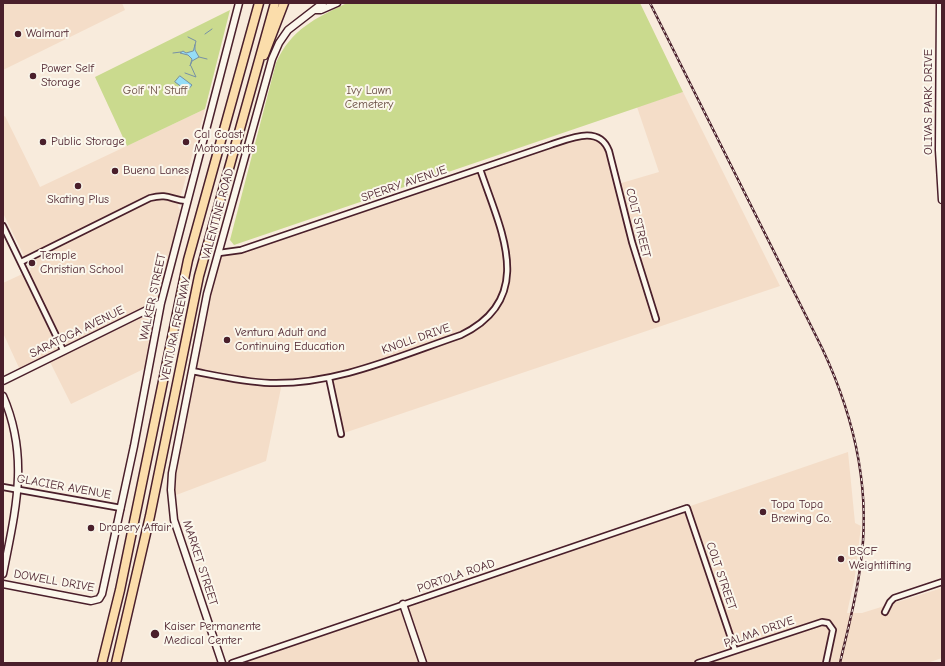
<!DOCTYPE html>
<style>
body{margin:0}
#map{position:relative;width:945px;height:666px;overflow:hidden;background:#f8ebdc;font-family:"Comic Neue",sans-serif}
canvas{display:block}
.frame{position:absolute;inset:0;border:4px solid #4a1f2b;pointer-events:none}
</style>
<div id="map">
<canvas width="945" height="666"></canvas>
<div class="frame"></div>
</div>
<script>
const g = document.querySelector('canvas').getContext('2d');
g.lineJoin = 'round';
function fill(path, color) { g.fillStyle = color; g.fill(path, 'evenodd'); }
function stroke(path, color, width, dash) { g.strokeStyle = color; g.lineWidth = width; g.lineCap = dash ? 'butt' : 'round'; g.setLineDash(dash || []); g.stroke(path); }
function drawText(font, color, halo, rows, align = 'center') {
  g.font = font + ' "Comic Neue",sans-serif'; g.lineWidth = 4; g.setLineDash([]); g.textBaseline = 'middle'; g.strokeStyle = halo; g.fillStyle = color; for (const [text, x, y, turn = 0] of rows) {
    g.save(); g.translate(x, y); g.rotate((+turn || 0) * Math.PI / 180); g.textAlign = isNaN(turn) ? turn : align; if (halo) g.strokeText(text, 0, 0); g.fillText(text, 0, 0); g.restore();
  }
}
const built = new Path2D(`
 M3,3h119l3,7 -122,60z
 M683,92l97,194 -439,148 -12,-56 -47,5 -16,78 -95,36 2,-33 46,-211 5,1 365,-119 16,8 13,41 41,-12 -22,-65z
 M205,109l-27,97 2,4 -5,41 -25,115 -79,38 -23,-46 -27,14 -18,-39v-50l28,-13 -28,-57v-96l2,-1 35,71z
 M848,452l7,71 6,3 -6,50 -8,37h15l80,-25v70l-15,5h-695z`);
const green = new Path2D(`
 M347,3h293l43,89 -449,153 -4,-5 46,-177c15,-34 40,-45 71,-60z
 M230,10l-25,99 -78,37 -32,-69z`);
const water = new Path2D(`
 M195,45v5l4,7 -7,4 -2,5 2,-7 -4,-4 -8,-2 3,-2 3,2 7,-2z
 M180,76l12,9 -5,6 -12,-9z`);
const stream = new Path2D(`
 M205,34l7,-5
 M188,37l8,4 -1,4
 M173,53l8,-1
 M199,57l8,2
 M185,73l11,4 -5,-11`);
const street = new Path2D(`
 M3,226l60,124
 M219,253l22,-3 309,-105c19,-6 49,-21 59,6l23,91 24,77
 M21,262l129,-64c19,-5 21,2 37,3
 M192,371c26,5 52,11 78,12 66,2 129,-27 191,-48 77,-37 39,-106 19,-166
 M329,378l12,56
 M3,487l118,21
 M885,612l5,-10 4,-4 48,-16
 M232,663l455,-155 48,142
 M698,663l124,-41 6,1 5,7 -7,33`);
const secondary = new Path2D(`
 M940,3l-1,147 3,50
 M315,10h6l16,-7
 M3,381l158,-78
 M3,396c27,62 12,116 0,178
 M3,584l88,17 8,-2 3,-5 32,-148 27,-143 78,-300
 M403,604l20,59
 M222,663l-48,-143 -3,-30 1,-17 35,-179 65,-235 7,-16 9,-13 35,-27`);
const highway = new Path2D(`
 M264,55l20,-52
 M102,663l18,-73 68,-330 71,-257
 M116,663l34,-147 49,-240 76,-273`);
const rail = new Path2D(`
 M650,3l172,345c33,70 50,143 38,220 -4,32 -13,64 -20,95`);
const markers = [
 [18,34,4,"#4a1f2b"],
 [33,76,4,"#4a1f2b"],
 [43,142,4,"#4a1f2b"],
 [186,142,4,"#4a1f2b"],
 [115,171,4,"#4a1f2b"],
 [78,186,4,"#4a1f2b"],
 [32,263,4,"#4a1f2b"],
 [227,340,4,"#4a1f2b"],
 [763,512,4,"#4a1f2b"],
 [91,528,4,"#4a1f2b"],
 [841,559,4,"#4a1f2b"],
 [155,634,5,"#4a1f2b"]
];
const poiNames = [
 ["Walmart",26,34],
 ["Power Self",41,69],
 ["Storage",41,83],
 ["Cal Coast",194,135],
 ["Motorsports",194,149],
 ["Public Storage",51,142],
 ["Buena Lanes",123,171],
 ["Skating Plus",78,200,"center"],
 ["Temple",40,256],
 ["Christian School",40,270],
 ["Ventura Adult and",235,333],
 ["Continuing Education",235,347],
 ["Topa Topa",771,505],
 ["Brewing Co.",771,519],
 ["Drapery Affair",99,528],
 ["BSCF",849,552],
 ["Weightlifting",849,566],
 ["Kaiser Permanente",164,627],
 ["Medical Center",164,641]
];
const parkNames = [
 ["Golf 'N' Stuff",155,91],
 ["Ivy Lawn",369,91],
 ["Cemetery",369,105]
];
const streetNames = [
 ["OLIVAS PARK DRIVE",929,102,-90],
 ["SPERRY AVENUE",404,184,-19],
 ["VALENTINE ROAD",218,214,-75],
 ["COLT STREET",638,223,76],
 ["WALKER STREET",153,297,-78],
 ["VENTURA FREEWAY",176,329,-78],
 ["SARATOGA AVENUE",77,332,-26],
 ["KNOLL DRIVE",416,339,-19],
 ["GLACIER AVENUE",64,487,10],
 ["MARKET STREET",200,563,72],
 ["PORTOLA ROAD",456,576,-19],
 ["COLT STREET",721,576,71],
 ["DOWELL DRIVE",54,581,10],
 ["PALMA DRIVE",759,632,-19]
];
fill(built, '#f4ddc8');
fill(green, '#cada8e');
fill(water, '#95ddf7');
stroke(water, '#7791a5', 1);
stroke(stream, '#7791a5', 1);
stroke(street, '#4a1f2b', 8);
stroke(secondary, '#4a1f2b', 9);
stroke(highway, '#4a1f2b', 11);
stroke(street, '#fbf7ec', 4.5);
stroke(secondary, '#fbf7ec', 6);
stroke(highway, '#fbddab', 8);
stroke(rail, '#4a1f2b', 2.5);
stroke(rail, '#fbf7ec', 1, [3]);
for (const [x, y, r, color] of markers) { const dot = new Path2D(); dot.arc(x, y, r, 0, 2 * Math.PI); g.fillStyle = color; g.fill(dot); stroke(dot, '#fbf7ec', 1.5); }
drawText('12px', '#4a1f2b', '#fbf7ec', poiNames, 'left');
drawText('12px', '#6a4e44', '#fbf7ec', parkNames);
drawText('12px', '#4a1f2b', '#fbf7ec', streetNames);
</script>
